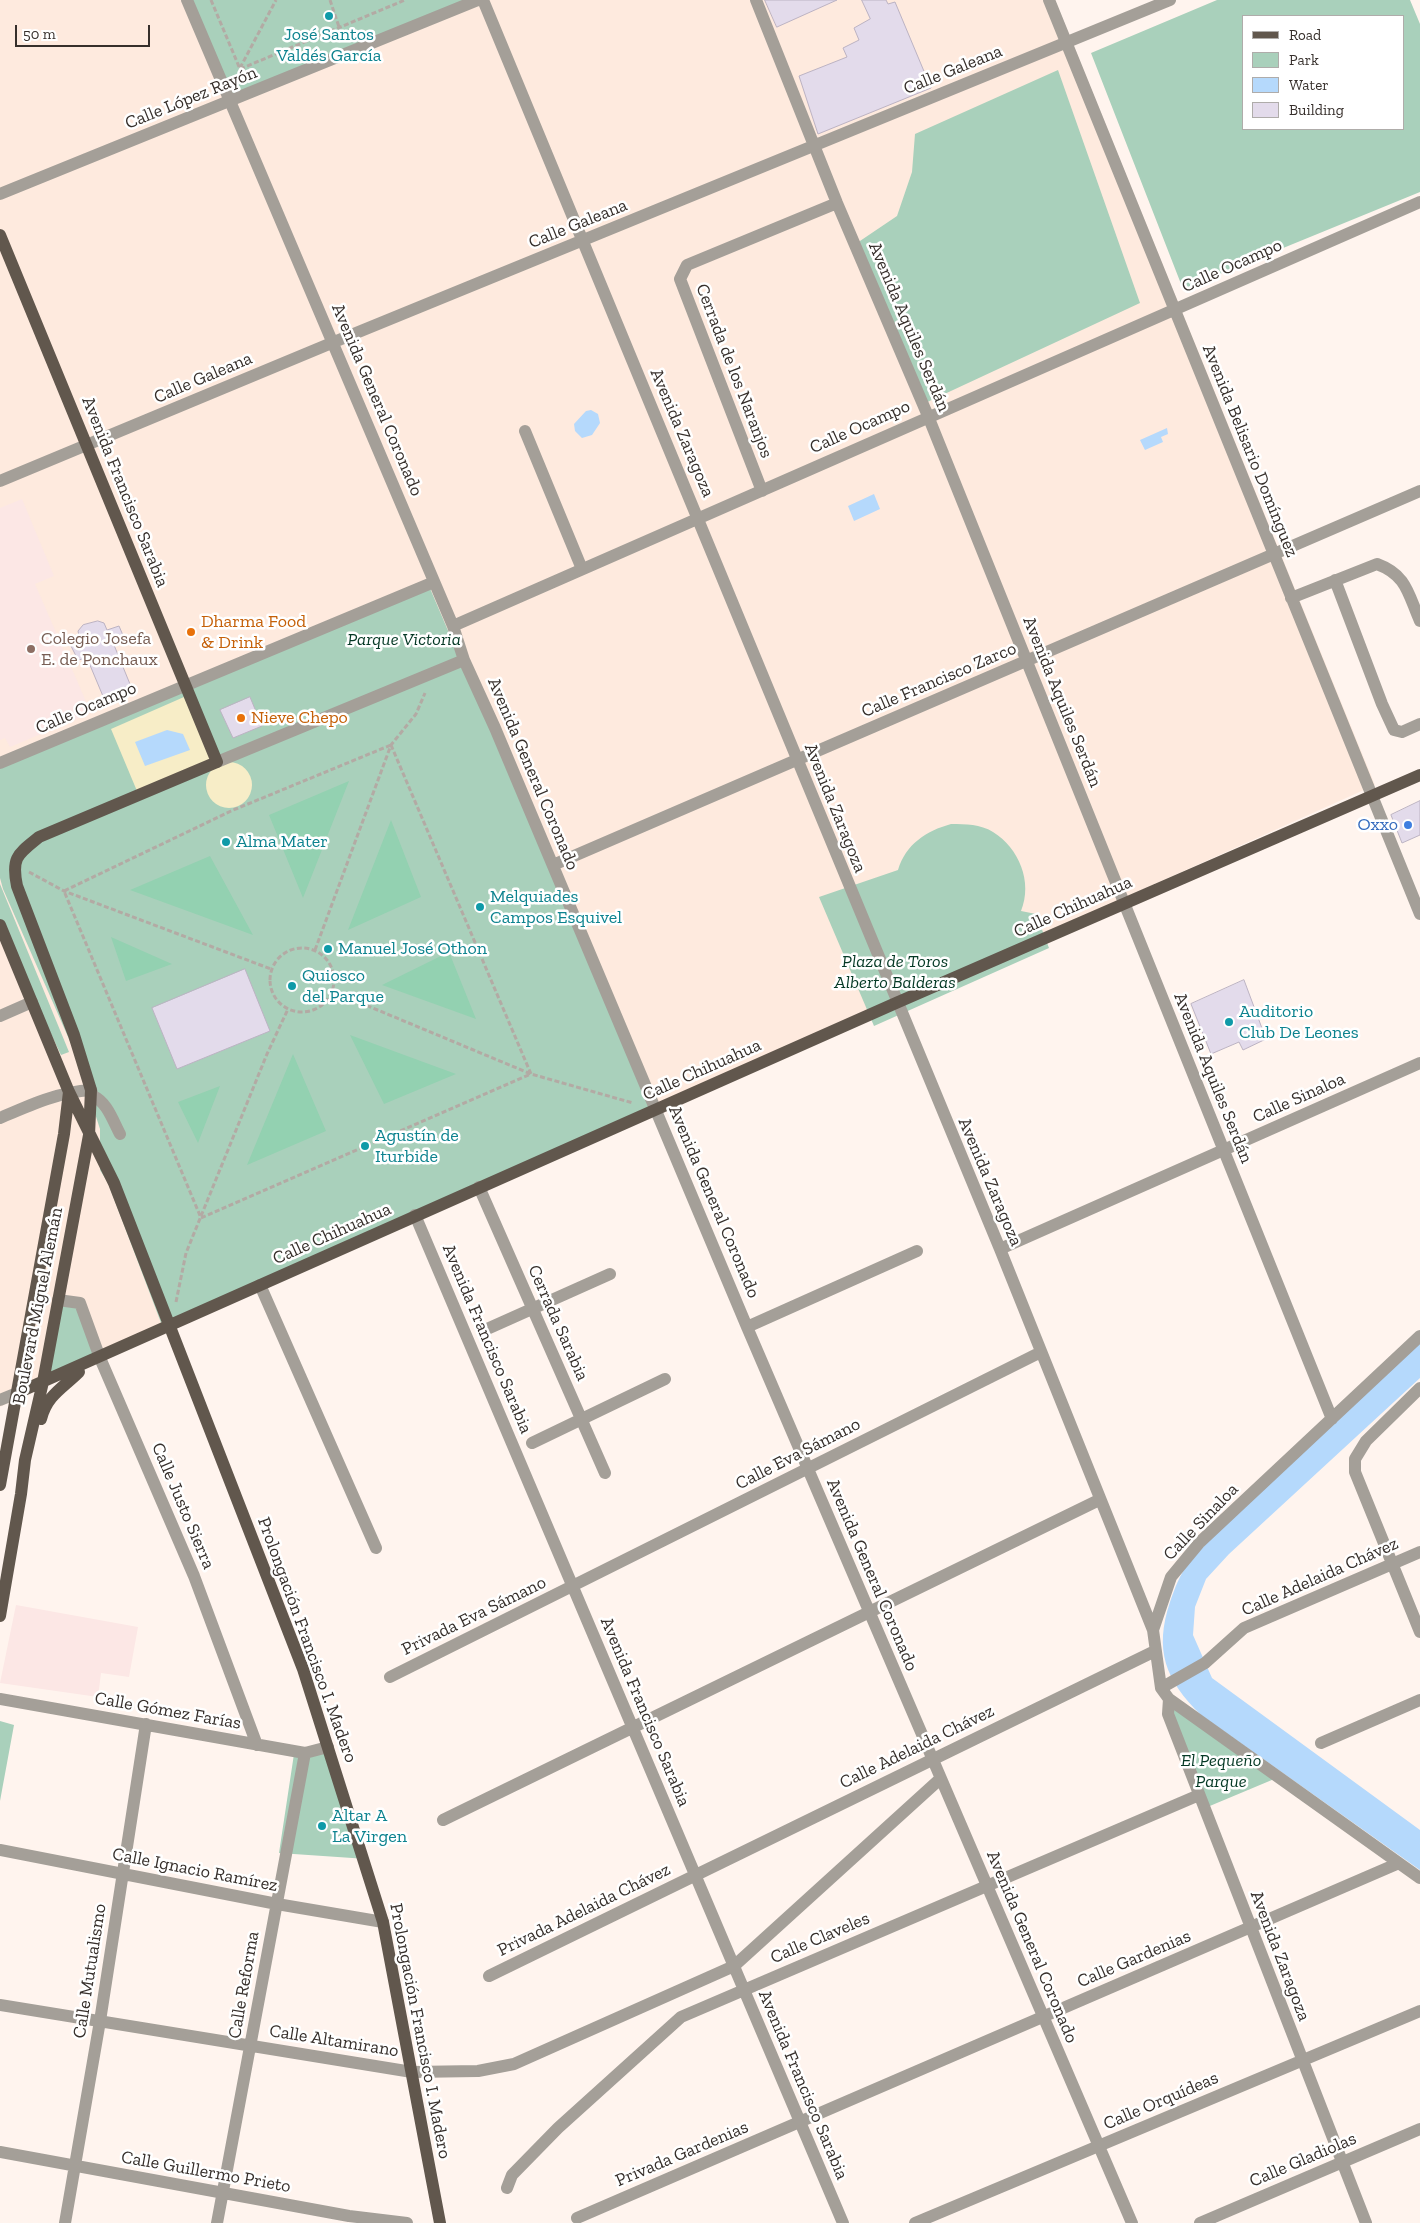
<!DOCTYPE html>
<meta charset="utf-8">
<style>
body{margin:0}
#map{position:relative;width:1420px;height:2223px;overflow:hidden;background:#fff4ee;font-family:"Zilla Slab",serif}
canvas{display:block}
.legend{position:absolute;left:1242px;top:15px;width:162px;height:115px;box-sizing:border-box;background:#fff;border:1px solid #afacaa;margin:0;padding:6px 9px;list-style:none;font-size:15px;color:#362f2b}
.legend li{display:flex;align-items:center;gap:10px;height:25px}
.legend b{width:25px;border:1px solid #afacaa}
.scale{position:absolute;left:15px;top:25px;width:135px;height:22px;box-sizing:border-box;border:2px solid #362f2b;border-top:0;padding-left:6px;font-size:15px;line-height:18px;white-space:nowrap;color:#362f2b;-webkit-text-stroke:4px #fff;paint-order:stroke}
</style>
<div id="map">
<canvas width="1420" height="2223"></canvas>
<ul class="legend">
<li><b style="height:6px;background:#61574d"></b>Road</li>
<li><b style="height:14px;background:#a9d0bb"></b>Park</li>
<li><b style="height:14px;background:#b5d9fc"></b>Water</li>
<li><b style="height:14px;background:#e3dbeb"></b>Building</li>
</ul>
<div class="scale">50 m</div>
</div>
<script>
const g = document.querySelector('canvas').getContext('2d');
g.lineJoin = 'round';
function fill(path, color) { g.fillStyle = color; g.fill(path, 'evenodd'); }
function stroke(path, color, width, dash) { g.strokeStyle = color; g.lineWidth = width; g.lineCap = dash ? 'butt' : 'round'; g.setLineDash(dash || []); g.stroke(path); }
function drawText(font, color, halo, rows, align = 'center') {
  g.font = font + ' "Zilla Slab",serif'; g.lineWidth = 5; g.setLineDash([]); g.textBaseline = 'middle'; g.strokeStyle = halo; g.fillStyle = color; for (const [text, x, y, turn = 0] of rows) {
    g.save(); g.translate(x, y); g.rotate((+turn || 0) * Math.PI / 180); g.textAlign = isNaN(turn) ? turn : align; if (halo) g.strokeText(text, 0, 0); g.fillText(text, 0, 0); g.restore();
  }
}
const built = new Path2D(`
 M0,0h1055l320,785 -912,410 -463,212z`);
const education = new Path2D(`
 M22,499l32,77 -19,8 56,129 -81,34 -5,-9 -5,2v-232z
 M16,1605l122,22 -9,50 -28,-4 -3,24 -98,-14z`);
const green = new Path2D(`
 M183,0h298l-255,102z
 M1217,0h193l10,24v168l-237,97 -92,-236zM1404,16v113h-160v-113z
 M1058,70l82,233 -217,101 -66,-161 40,-27 15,-44 3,-38z
 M429,586l225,528 -491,214 -55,-145 -8,-13v-41l-24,-74 -73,-166 -3,-11v-113z
 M951,824c15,0 29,0 42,8 26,16 40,50 28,79l15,3 13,34 -175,78 -55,-129 79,-27c8,-26 28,-39 53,-46z
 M0,884l69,168 -8,3 -61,-129z
 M53,1301l25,6 17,49 -55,22z
 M1168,1700l111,77 -74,31z
 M0,1721l14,4 -14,76z
 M331,1746l36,113 -88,-6 15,-99z`);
const forest = new Path2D(`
 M349,781l-46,117 -34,-83z
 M391,820l30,77 -73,33z
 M210,856l43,79 -123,-45z
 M111,937l61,27 -46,17z
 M449,952l27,67 -94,-34z
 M350,1035l106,39 -72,30z
 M293,1054l33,77 -79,34z
 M220,1086l-22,57 -20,-41z`);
const sand = new Path2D(`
 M184,697l27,63 -74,31 -26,-62z
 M206 785a23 23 0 1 1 46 0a23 23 0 1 1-46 0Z`);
const water = new Path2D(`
 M586,411l5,-1 7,4 2,9 -8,12 -10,3 -7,-7 -1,-7z
 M1167,428l1,6 -7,3 2,5 -18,8 -5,-10z
 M874,494l6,15 -26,12 -6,-15z
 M167,730l16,4 7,16 -45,16 -10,-24z
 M1420,1343v35l-191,176 -23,25 -11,28 -2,28 19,43 208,152v40l-219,-155c-36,-35 -47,-65 -31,-113 4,-12 10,-28 18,-38 7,-10 17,-19 26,-28z`);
const building = new Path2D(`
 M765,0h72l-60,27z
 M862,0h24l2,4 7,-2 36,86 -113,46 -19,-58 48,-19 -4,-9 16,-8 -5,-12 16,-9z
 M98,621l6,2 3,7 12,-4 6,14 -11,5 18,44 -27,12 -18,-43 -9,2 -7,-14 9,-5 -2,-10 5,-6z
 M250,697l12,29 -29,12 -13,-28z
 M1420,801v34l-18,8 -11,-28z
 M245,969l25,62 -93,38 -25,-61z
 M1244,980l22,59 -23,11 -4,-8 -28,12 -20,-50z`);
const path = new Path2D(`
 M211,0l29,69 165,-69
 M330,0l9,27
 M240,68l36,-68
 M391,745l140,329 -330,144 -137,-327 167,-80z
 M29,872l35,19 207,78
 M270 980a32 32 0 1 1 64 0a32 32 0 1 1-64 0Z
 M315,950l76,-205 25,-31 9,-21
 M332,991l199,83 102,29
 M176,1302l10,-49 81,-199 21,-45`);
const minor = new Path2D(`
 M187,0l266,626 11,34 31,68 252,599 385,896
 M483,0l517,1249 153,381
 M756,0l81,203 91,213 404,1003
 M1049,0l371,914
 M0,194l478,-194
 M525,431l57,138
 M0,481l334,-139 836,-342
 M762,491l-82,-212 7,-14 150,-62
 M1335,580l47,124 12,26 8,2 18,-8
 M1291,598l86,-34c30,11 31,30 43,57
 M453,626l967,-424
 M217,762l247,-102
 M0,763l434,-181
 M553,865l867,-374
 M0,1016l32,-14
 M0,1118c30,-13 58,-26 91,-28l2,6c14,6 20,25 27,38
 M479,1187l126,286
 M415,1215l428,1008
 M1000,1249l420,-186
 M260,1285l116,263
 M58,1300l22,3 20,55 94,218 63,169
 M747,1327l170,-76
 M487,1329l123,-55
 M1420,1336l-220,206 -29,35 -18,53 8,58 8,11 251,179
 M1420,1388l-54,53 -11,18v13l65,160
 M0,1400l17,-7
 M532,1443l133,-64
 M390,1677l649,-324
 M1161,1688l44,-25 39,-35 176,-76
 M0,1699l305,54 23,-6
 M1169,1699l-1,15 198,509
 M1321,1743l99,-43
 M443,1820l656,-320
 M0,1850l277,54 106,18
 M489,1976l666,-325
 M0,2005l412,67 66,-1 36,-7 220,-98 206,-187
 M0,2152l349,64 58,7
 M507,2188l5,-13 46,-47 123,-111 518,-222
 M577,2218l822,-355
 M65,2223l35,-202 46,-297
 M217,2223l88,-470
 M915,2223l505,-212
 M1200,2223l220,-94`);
const major = new Path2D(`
 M0,235l217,527 -178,75c-21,17 -28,20 -22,49l57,149 17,55 -2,45 -46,247 -18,78 -4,34 -21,122
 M0,925l69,167 45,91 189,486 80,253 57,301
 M17,1393l879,-390 524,-228
 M41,1419c6,-24 22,-31 38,-47
 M0,1485l64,-351 5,-42`);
const markers = [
 [329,16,5,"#0f9aa8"],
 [191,632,5,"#e8710a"],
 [31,649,5,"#8d6e63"],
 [241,718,5,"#e8710a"],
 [1408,825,5,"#3f7fe0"],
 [226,842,5,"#0f9aa8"],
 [480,907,5,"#0f9aa8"],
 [328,949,5,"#0f9aa8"],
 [292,986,5,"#0f9aa8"],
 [1229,1022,5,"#0f9aa8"],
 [365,1146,5,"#0f9aa8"],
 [322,1826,5,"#0f9aa8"]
];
const cultureNames = [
 ["José Santos",329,35,"center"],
 ["Valdés García",329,56,"center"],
 ["Alma Mater",236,842],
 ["Melquiades",490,897],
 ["Campos Esquivel",490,918],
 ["Manuel José Othon",338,949],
 ["Quiosco",302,976],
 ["del Parque",302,997],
 ["Auditorio",1239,1012],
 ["Club De Leones",1239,1033],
 ["Agustín de",375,1136],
 ["Iturbide",375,1157],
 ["Altar A",332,1816],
 ["La Virgen",332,1837]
];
const streetNames = [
 ["Calle Galeana",953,70,-22],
 ["Calle López Rayón",191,98,-22],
 ["Calle Galeana",578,224,-22],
 ["Calle Ocampo",1232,266,-24],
 ["Avenida Aquiles Serdán",909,327,67],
 ["Cerrada de los Naranjos",734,371,69],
 ["Calle Galeana",203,378,-23],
 ["Avenida General Coronado",377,400,67],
 ["Calle Ocampo",860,427,-24],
 ["Avenida Zaragoza",682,433,67],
 ["Avenida Belisario Domínguez",1250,451,68],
 ["Avenida Francisco Sarabia",125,492,68],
 ["Calle Francisco Zarco",939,680,-23],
 ["Avenida Aquiles Serdán",1062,702,68],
 ["Calle Ocampo",86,708,-23],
 ["Avenida General Coronado",533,774,67],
 ["Avenida Zaragoza",835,808,68],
 ["Calle Chihuahua",1073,907,-24],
 ["Calle Chihuahua",702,1070,-24],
 ["Avenida Aquiles Serdán",1213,1078,68],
 ["Calle Sinaloa",1299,1098,-24],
 ["Avenida Zaragoza",990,1182,67],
 ["Avenida General Coronado",714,1202,67],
 ["Calle Chihuahua",332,1234,-24],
 ["Boulevard Miguel Alemán",38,1306,-79],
 ["Cerrada Sarabia",558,1323,66],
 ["Avenida Francisco Sarabia",487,1339,67],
 ["Calle Eva Sámano",798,1454,-27],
 ["Calle Justo Sierra",183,1506,67],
 ["Calle Sinaloa",1201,1522,-46],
 ["Avenida General Coronado",872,1575,67],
 ["Calle Adelaida Chávez",1320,1577,-24],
 ["Privada Eva Sámano",474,1616,-26],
 ["Prolongación Francisco I. Madero",307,1640,70],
 ["Calle Gómez Farías",168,1711,10],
 ["Avenida Francisco Sarabia",645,1712,67],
 ["Calle Adelaida Chávez",917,1747,-26],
 ["Calle Ignacio Ramírez",195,1870,11],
 ["Privada Adelaida Chávez",584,1910,-26],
 ["Calle Claveles",820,1938,-23],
 ["Avenida General Coronado",1032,1947,67],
 ["Avenida Zaragoza",1280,1956,69],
 ["Calle Gardenias",1134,1959,-23],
 ["Calle Mutualismo",90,1971,-81],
 ["Calle Reforma",244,1985,-80],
 ["Prolongación Francisco I. Madero",420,2031,79],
 ["Calle Altamirano",334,2041,9],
 ["Avenida Francisco Sarabia",803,2085,67],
 ["Calle Orquídeas",1161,2101,-23],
 ["Privada Gardenias",682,2154,-23],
 ["Calle Gladiolas",1303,2160,-23],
 ["Calle Guillermo Prieto",206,2172,10]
];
const foodNames = [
 ["Dharma Food",201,622],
 ["& Drink",201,643],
 ["Nieve Chepo",251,718]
];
const educationNames = [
 ["Colegio Josefa",41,639],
 ["E. de Ponchaux",41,660]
];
const parkNames = [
 ["Parque Victoria",404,640],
 ["Plaza de Toros",895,962],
 ["Alberto Balderas",895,983],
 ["El Pequeño",1221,1761],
 ["Parque",1221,1782]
];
const shopNames = [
 ["Oxxo",1398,825]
];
fill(built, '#feeade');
fill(education, '#fce7e5');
fill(green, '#a9d0bb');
fill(forest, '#93d1b1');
fill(sand, '#f7edc7');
fill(water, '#b5d9fc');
fill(building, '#e3dbeb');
stroke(building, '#bcb3c3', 1);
stroke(path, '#b3aaa4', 3, [5, 2.5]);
stroke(minor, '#a49f98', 12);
stroke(major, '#61574d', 12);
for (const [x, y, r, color] of markers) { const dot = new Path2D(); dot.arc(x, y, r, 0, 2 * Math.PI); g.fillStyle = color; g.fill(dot); stroke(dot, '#fff', 2); }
drawText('18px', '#0d838f', '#fff', cultureNames, 'left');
drawText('18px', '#362f2b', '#fff', streetNames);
drawText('18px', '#c56008', '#fff', foodNames, 'left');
drawText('18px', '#785e54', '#fff', educationNames, 'left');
drawText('italic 18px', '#053925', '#fff', parkNames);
drawText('18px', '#366cbe', '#fff', shopNames, 'right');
</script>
